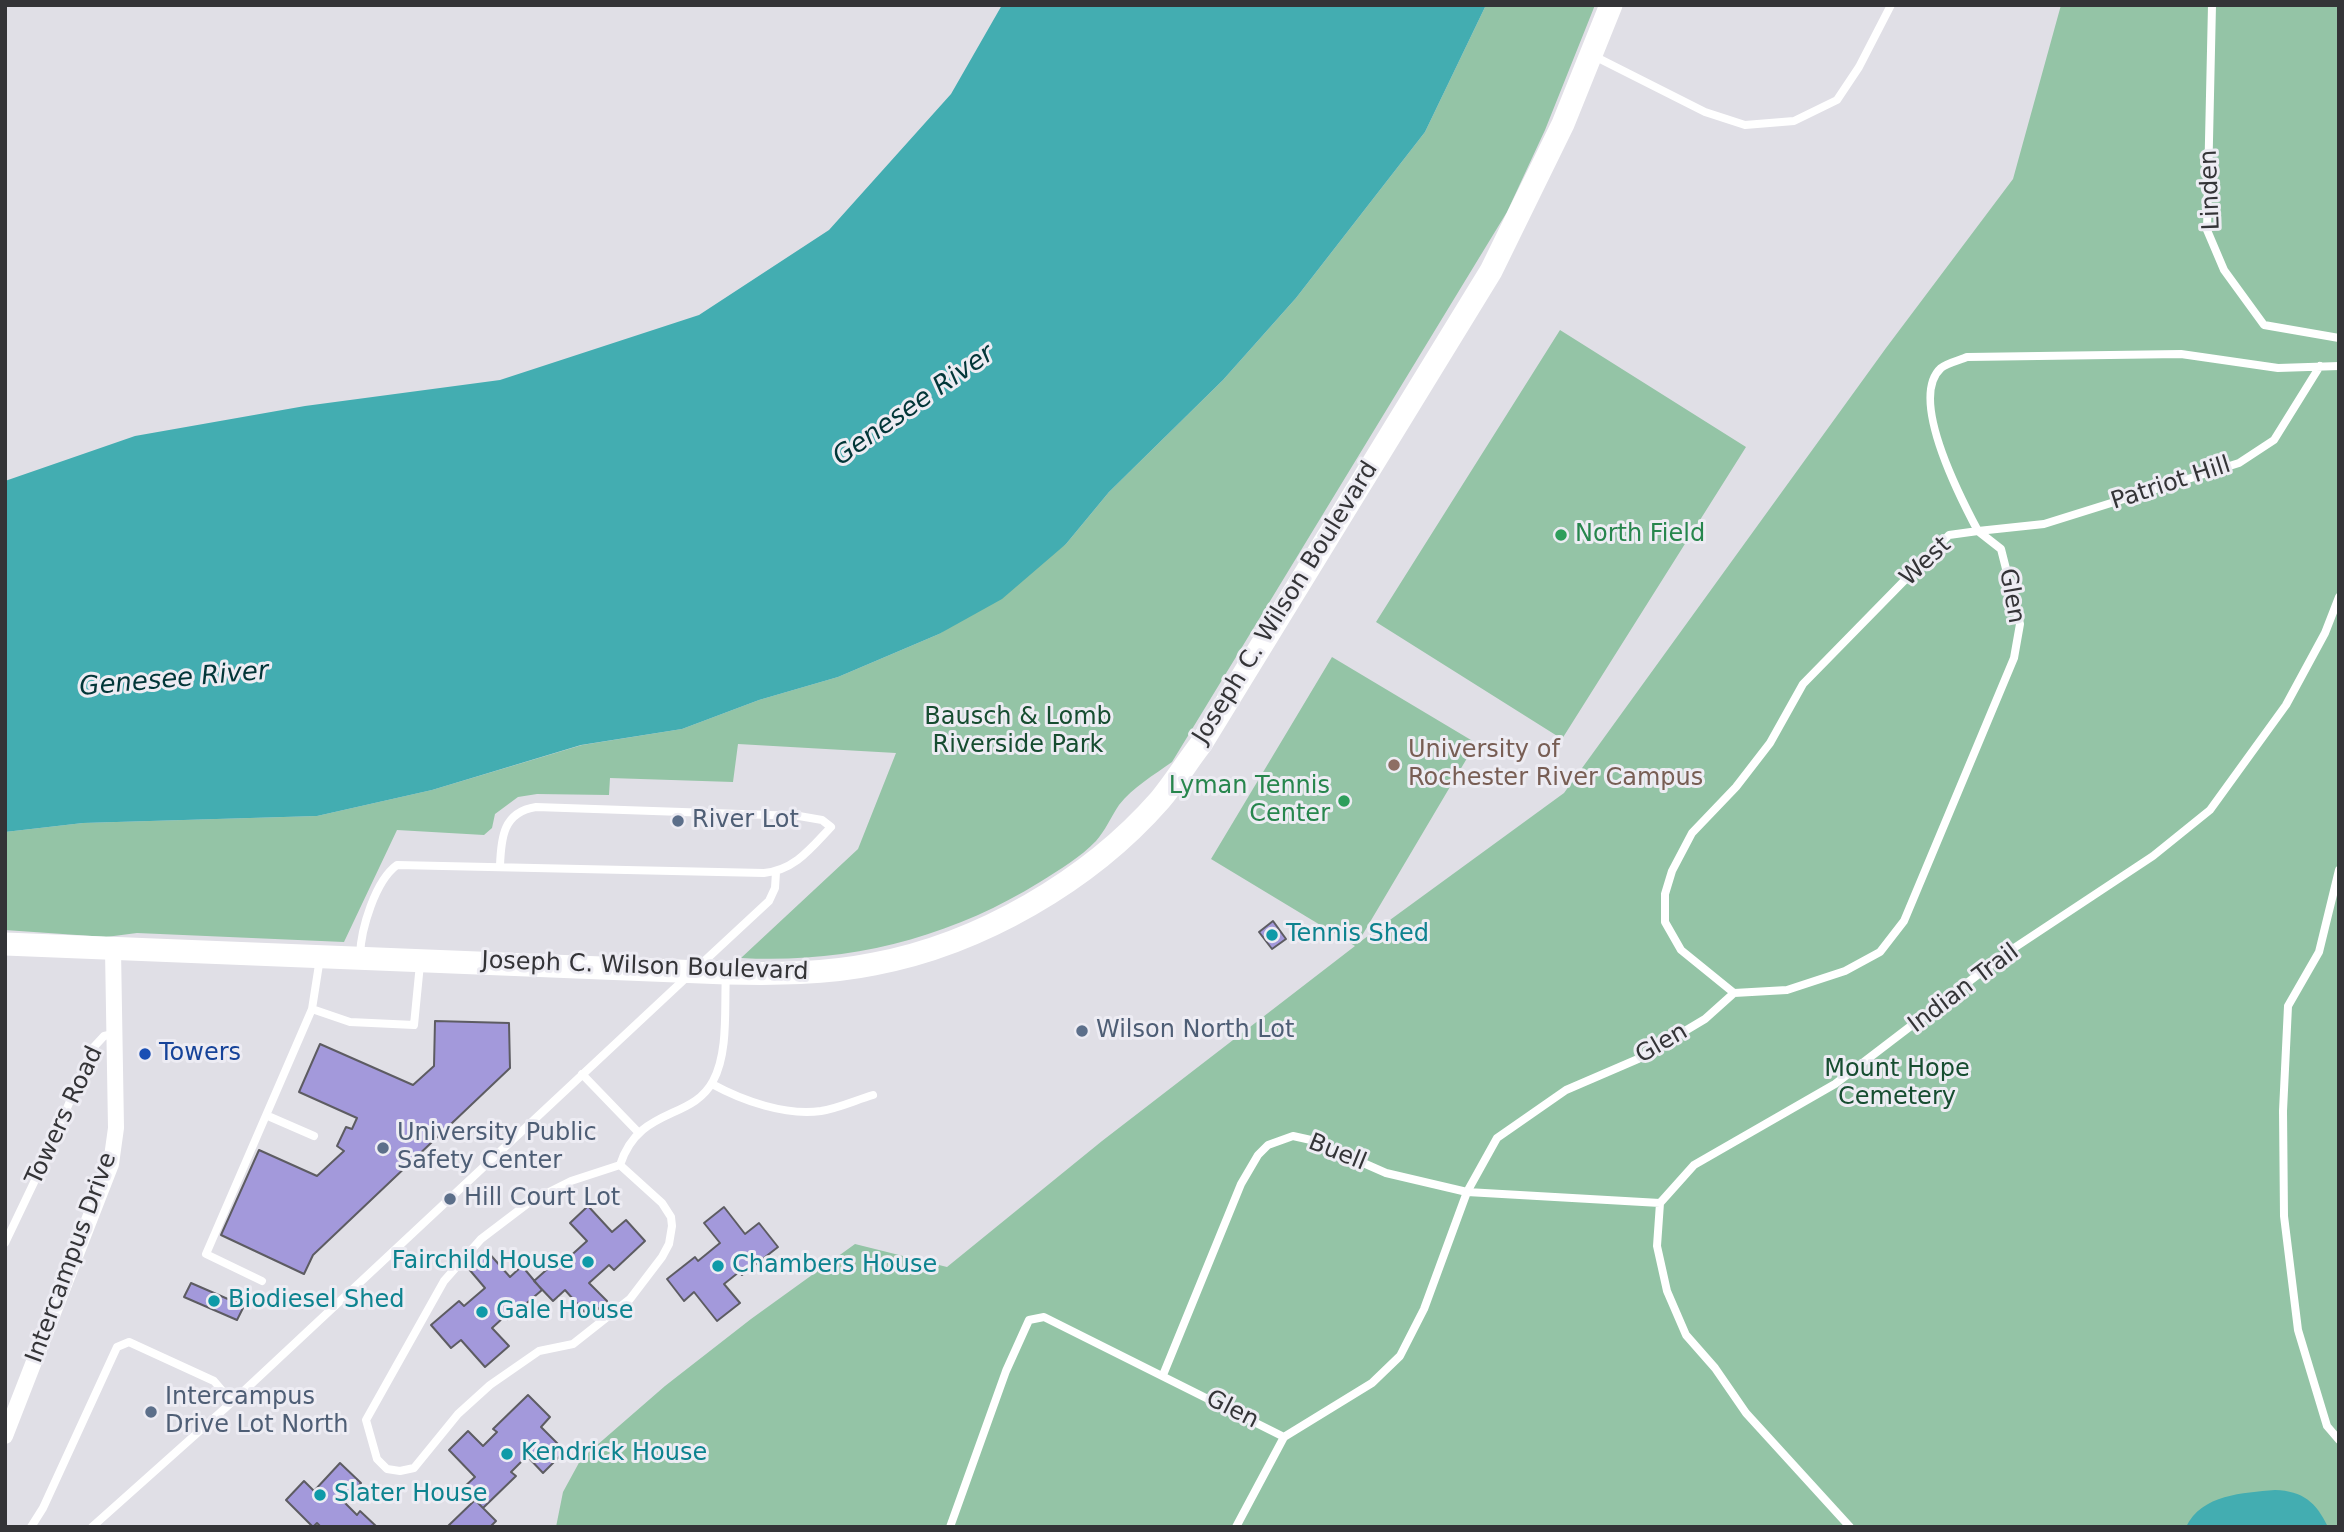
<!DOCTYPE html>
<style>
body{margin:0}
#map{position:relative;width:2344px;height:1532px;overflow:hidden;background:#e0dfe6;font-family:"DejaVu Sans",sans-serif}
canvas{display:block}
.frame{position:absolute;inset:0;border:7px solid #343437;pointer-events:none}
</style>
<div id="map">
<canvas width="2344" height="1532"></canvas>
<div class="frame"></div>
</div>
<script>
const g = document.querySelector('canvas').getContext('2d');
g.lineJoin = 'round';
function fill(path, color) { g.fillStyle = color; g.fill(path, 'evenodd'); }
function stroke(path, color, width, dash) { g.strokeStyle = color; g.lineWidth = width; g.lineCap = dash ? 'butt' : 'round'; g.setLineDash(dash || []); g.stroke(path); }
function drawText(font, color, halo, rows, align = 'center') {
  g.font = font + ' "DejaVu Sans",sans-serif'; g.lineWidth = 6; g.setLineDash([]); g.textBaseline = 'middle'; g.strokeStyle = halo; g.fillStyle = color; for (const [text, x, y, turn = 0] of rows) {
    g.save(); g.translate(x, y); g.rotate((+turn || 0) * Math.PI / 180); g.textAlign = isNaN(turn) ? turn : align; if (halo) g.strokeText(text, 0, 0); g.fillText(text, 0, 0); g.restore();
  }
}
const green = new Path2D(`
 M1486,5h109l-50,125 -38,82 -335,550c-18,13 -39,25 -53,43 -8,12 -14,26 -23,36 -15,16 -37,29 -56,41 -90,56 -193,82 -299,76l117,-109 38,-96 -158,-9 -5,38 -123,-4 -1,17 -72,-1 -19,3 -23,17 -3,14 -8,7 -87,-5 -53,112 -207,-9 -31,4 -101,-7v-98l78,-9 234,-7 115,-26 150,-45 100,-16 77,-29 79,-23 101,-43 127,-90 43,-52 114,-112 73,-82 129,-166z
 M2061,5h278v1522h-1783l7,-35 18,-33 84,-73 86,-67 104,-75 92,23 155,-126 253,-195 -144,-87 121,-202 144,86 -119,201 207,-151 322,-445 127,-169z
 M1560,330l186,117 -184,292 -186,-117z`);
const water = new Path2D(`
 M1002,5h484l-61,127 -129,166 -73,82 -114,112 -43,52 -64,55 -63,35 -101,43 -79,23 -77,29 -101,16 -149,45 -115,26 -234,7 -78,9v-351l130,-45 170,-30 195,-26 199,-65 130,-85 122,-136z
 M2275,1490c28,1 41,12 53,37h-142c16,-33 57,-34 89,-37z`);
const building = new Path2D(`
 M1273,921l13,18 -14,10 -13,-17z
 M435,1021l74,2 1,45 -197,187 -9,19 -83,-39 38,-85 58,26 27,-25 -7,-5 9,-19 6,2 5,-11 -58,-26 21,-48 93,41 21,-19z
 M588,1206l24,26 14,-12 19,21 -31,29 -5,-5 -20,18 18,18 -18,16 -24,-27 -12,11 -19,-20 29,-26 3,5 21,-19 -17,-18z
 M724,1207l21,27 14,-11 19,24 -36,28 -3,-3 -15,12 16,19 -23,18 -23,-29 -10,9 -17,-22 28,-22 3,4 22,-18 -16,-20z
 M487,1251l23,26 12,-11 20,24 -35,30 -3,-3 -12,11 17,18 -24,21 -24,-27 -10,8 -20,-23 28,-24 5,5 21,-18 -17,-20z
 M191,1283l53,23 -7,14 -53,-23z
 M528,1395l22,22 -9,10 24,24 -22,22 -16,-17 -16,16 5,4 -33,32 -20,-20 12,-11 -26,-27 19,-19 15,15 14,-14 -4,-3z
 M340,1463l21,20 -17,19 13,13 3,-4 17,16h-56l-4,-4 -4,4 -27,-27 18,-19 10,10z
 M475,1500l21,21 -6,6h-43z`);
const lane = new Path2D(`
 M2212,5l-5,225 17,40 40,55 75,13
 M1594,56l111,56 40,13 49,-4 43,-21 22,-33 32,-62
 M1978,531l66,-7 195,-61 35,-23 46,-74
 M2339,870l-20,82 -31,54 -5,105 1,105 14,114 29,96 12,14
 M360,955c1,-26 15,-74 37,-90l367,8c31,-3 47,-25 67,-46l-9,-7 -23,-4 -263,-9c-33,5 -35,31 -36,59
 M699,966l70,-65 6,-13 1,-16
 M1734,993l-53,-43 -16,-28v-28l7,-23 20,-38 44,-46 34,-44 33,-59 146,-149 29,-4c-17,-32 -70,-133 -37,-163 6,-5 19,-8 26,-11l214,-3 97,14 61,-2
 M312,1009l38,13 64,3 6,-61
 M582,1074l56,58
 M712,1084c31,17 74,32 109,27 18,-3 35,-11 52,-16
 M268,1116l46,20
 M620,1165l42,38 9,14 1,9 -3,18 -7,13 -32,42 -57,45 -34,7 -49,34 -32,29 -44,54 -14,3 -13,-2 -10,-10 -11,-39 78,-139 37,-42 50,-38 40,-20z
 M620,1165c19,-59 72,-44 93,-84 16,-29 11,-75 13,-107
 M5,1243l43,-90 44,-104 12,-13 9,-2
 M262,1281l-56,-27 106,-245 8,-51
 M1163,1375l78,-191 17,-29 10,-10 25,-9 18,4 75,33 81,19 193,11
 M31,1527l12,-19 74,-161 12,-5 85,39 18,21
 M92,1527l140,-125 457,-427
 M950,1527l56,-156 23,-51 15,-3 240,120 88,-54 28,-27 24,-47 43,-117 30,-54 69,-48 72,-31 67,-40 29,-26 53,-3 58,-19 35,-19 24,-31 110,-263 6,-34 -19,-75 -23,-18
 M1236,1527l48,-90
 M1850,1527l-104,-114 -31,-45 -29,-33 -19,-44 -10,-45 3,-43 34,-38 141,-81 170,-130 148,-98 57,-46 76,-105 39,-72 14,-36`);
const street = new Path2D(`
 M5,1436l106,-272 5,-36 -3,-178`);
const secondary = new Path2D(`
 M5,944l721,29c50,1 99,1 148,-9 106,-20 215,-83 286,-164 15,-18 27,-38 41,-56l290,-473 72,-147 48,-119`);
const markers = [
 [1561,535,7,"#2e9e5b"],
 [1394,765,7,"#8d6e63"],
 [1344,801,7,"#2e9e5b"],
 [678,821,7,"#5c6f8a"],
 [1272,935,7,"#0f9aa8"],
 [1082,1031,7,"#5c6f8a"],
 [145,1054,7,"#1a4fb4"],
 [383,1148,7,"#5c6f8a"],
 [450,1199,7,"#5c6f8a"],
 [588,1262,7,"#0f9aa8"],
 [718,1266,7,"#0f9aa8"],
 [214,1301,7,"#0f9aa8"],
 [482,1312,7,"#0f9aa8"],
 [151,1412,7,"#5c6f8a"],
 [507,1454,7,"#0f9aa8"],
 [320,1495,7,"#0f9aa8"]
];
const streetNames = [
 ["Linden",2211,190,-92],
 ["Patriot Hill",2171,484,-18],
 ["West",1926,562,-43],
 ["Glen",2011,596,80],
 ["Joseph C. Wilson Boulevard",1286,603,-58],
 ["Joseph C. Wilson Boulevard",645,967,2],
 ["Indian Trail",1964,989,-37],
 ["Glen",1662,1044,-30],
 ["Towers Road",65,1116,-65],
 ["Buell",1337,1153,22],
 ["Intercampus Drive",72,1258,-70],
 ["Glen",1232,1410,27]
];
const leisureNames = [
 ["North Field",1575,535],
 ["Lyman Tennis",1330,787,"right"],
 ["Center",1330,815,"right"]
];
const parkNames = [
 ["Bausch & Lomb",1018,718],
 ["Riverside Park",1018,746],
 ["Mount Hope",1897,1070],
 ["Cemetery",1897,1098]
];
const educationNames = [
 ["University of",1408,751],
 ["Rochester River Campus",1408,779]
];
const serviceNames = [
 ["River Lot",692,821],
 ["Wilson North Lot",1096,1031],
 ["University Public",397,1134],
 ["Safety Center",397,1162],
 ["Hill Court Lot",464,1199],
 ["Intercampus",165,1398],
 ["Drive Lot North",165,1426]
];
const cultureNames = [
 ["Tennis Shed",1286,935],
 ["Fairchild House",574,1262,"right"],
 ["Chambers House",732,1266],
 ["Biodiesel Shed",228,1301],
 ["Gale House",496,1312],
 ["Kendrick House",521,1454],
 ["Slater House",334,1495]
];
const transitNames = [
 ["Towers",159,1054]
];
const waterNames = [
 ["Genesee River",914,406,-35],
 ["Genesee River",174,680,-5]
];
fill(green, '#94c4a6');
fill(water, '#43adb1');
fill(building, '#a399db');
stroke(building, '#5d5c62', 2);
stroke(lane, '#fff', 8);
stroke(street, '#fff', 16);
stroke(secondary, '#fff', 23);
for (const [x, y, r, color] of markers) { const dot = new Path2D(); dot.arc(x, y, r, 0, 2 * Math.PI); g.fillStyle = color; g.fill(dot); stroke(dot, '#edecf3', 2.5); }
drawText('24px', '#343437', '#edecf3', streetNames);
drawText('24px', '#27864d', '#edecf3', leisureNames, 'left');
drawText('24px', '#164d30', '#edecf3', parkNames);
drawText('24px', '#785e54', '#edecf3', educationNames, 'left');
drawText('24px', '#4e5e75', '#edecf3', serviceNames, 'left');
drawText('24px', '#0d838f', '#edecf3', cultureNames, 'left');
drawText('24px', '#164399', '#edecf3', transitNames, 'left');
drawText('italic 26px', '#023638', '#edecf3', waterNames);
</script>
